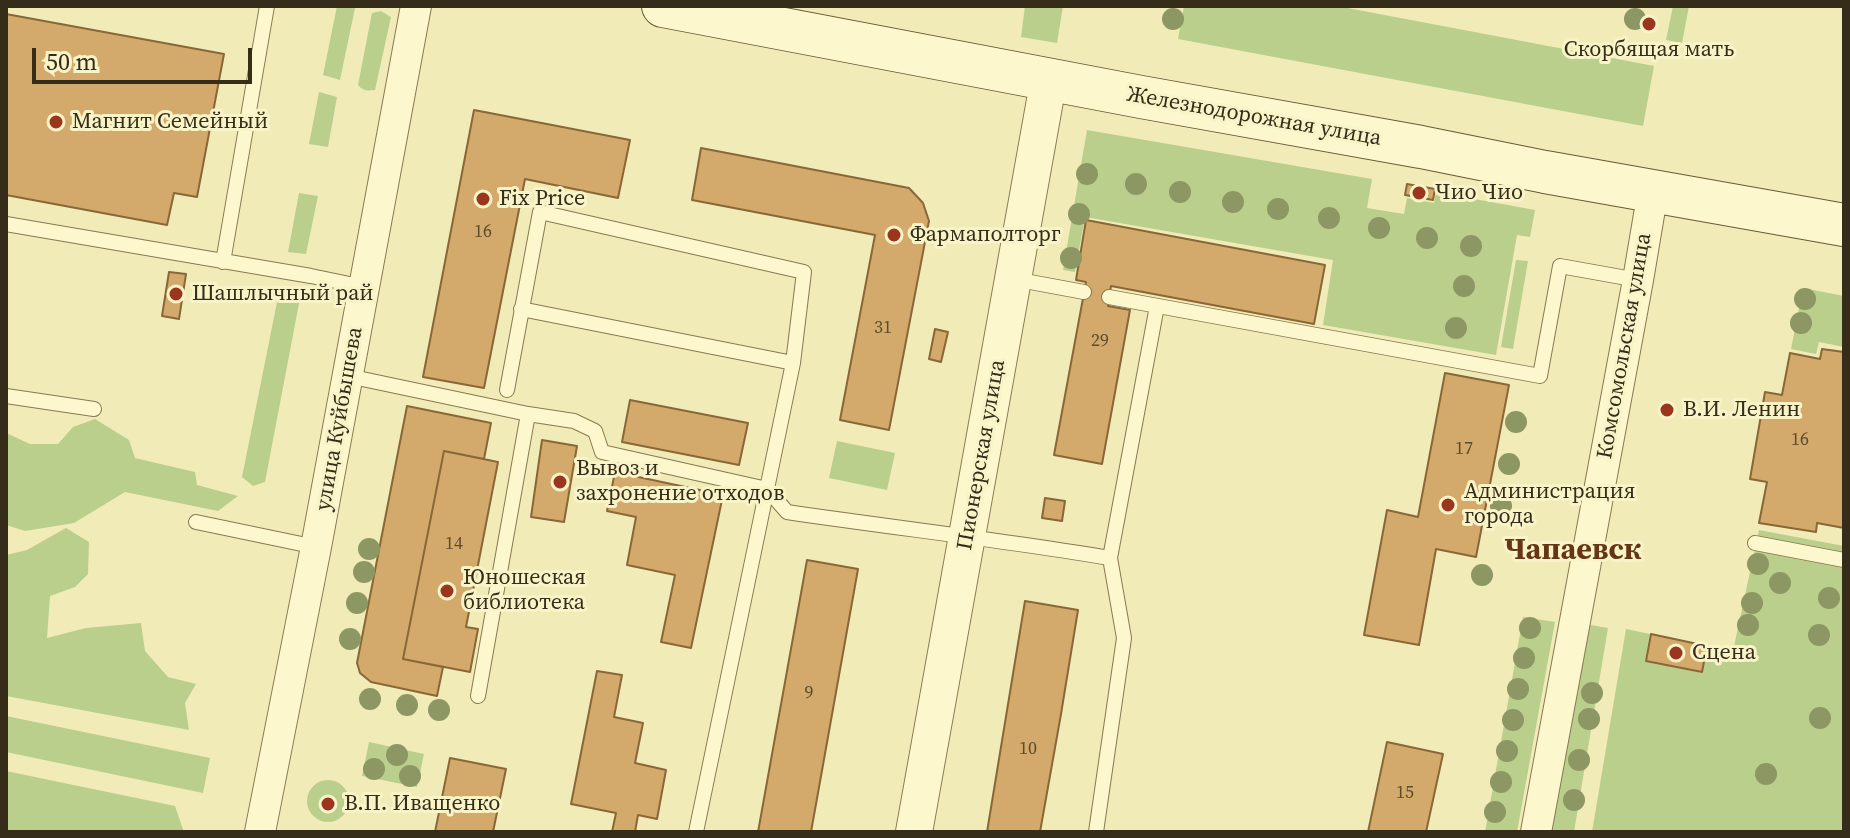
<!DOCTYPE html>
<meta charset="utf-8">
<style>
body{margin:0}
#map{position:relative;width:1850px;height:838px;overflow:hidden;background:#f1ebb8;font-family:"Source Serif 4",serif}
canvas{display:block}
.frame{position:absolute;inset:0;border:8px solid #352c19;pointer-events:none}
.scale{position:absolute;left:32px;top:48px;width:220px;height:36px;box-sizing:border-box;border:4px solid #352c19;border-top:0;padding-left:10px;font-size:24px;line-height:28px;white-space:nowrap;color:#352c19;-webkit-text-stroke:6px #f8f4c8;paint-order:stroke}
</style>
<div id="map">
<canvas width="1850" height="838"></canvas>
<div class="frame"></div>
<div class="scale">50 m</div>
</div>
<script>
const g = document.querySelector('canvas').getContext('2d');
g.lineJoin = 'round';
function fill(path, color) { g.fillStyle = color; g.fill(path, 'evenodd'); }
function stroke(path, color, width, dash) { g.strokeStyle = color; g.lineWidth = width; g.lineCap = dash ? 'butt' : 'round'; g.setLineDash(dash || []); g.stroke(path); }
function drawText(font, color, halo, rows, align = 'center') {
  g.font = font + ' "Source Serif 4",serif'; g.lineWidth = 6; g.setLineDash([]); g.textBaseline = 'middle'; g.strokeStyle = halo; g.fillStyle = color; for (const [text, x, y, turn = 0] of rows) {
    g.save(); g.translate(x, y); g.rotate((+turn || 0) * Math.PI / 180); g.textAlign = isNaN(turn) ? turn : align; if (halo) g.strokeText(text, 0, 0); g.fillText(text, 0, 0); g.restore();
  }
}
const green = new Path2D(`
 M337,6h16l2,2 -15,72 -17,-5z
 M1025,6h38l-6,37 -36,-6z
 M1184,6h153l317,60 -11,60 -465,-87z
 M1673,6h16l-7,37 -16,-3z
 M381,11l10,6 -16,73c-8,1 -12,1 -17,-5l14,-72z
 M319,92l18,5 -9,50 -19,-3z
 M1087,130l285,49 -5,29 37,6 3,-16 27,5 2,-11 99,18 -5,27 -13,-2 -21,120 -173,-30 10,-65 -248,-43 -10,55 -12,-2z
 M299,193l19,3 -12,58 -18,-2z
 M1516,260l12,1 -15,88 -12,-2z
 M280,287l21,6 -36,189 -12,4 -11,-9z
 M1803,288l41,8v51l-25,-5 -3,12 -25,-5z
 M95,419l34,21 6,18 60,14 2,13 41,11 -20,15 -93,-19 -51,31 -49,8 -19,-6v-92l24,11h28l15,-17z
 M837,441l58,12 -8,37 -58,-12z
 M66,528l23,14 -1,32 -13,13 -25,9 -3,42 39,-10 55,-5 4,28 23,26 28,7 -11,19 4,27 -183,-34v-141l21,-5z
 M1759,530l85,16v286h-252l34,-203 24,5 -5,27 57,12 6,-27 25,5z
 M1523,617l32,5 -38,210h-32z
 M1585,624l23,4 -34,204h-24z
 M6,716l204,42 -7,35 -197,-41z
 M369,742l55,12 -7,33 -55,-11z
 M6,771l169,35 9,26h-178z
 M307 801a21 21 0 1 1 42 0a21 21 0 1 1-42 0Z`);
const building = new Path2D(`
 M6,14l218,40 -27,143 -23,-4 -7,32 -161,-30z
 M474,110l156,30 -12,58 -93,-19 -41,209 -61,-11z
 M701,148l208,40 14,15 6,18 -40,209 -49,-10 35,-185 -183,-35z
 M1407,184l28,5 -2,11 -28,-5z
 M1086,220l239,45 -11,59 -203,-38 -3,20 22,4 -28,154 -48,-9 32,-173 -10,-2z
 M169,272l17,2 -7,45 -17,-3z
 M935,329l13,3 -7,30 -12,-3z
 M1822,349l22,3v176l-27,-5 -1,9 -57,-9 8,-41 -17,-3 15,-87 17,3 8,-42 30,6z
 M1445,373l64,12 -33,172 -40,-8 -17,96 -55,-10 23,-125 31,7z
 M630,400l118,23 -9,42 -117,-23z
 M407,406l84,17 -7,36 -40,-8 -41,208 40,8 -6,29 -66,-14 -11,-9 -3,-10z
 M542,440l35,6 -13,76 -33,-5z
 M444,451l54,11 -32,165 12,2 -8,43 -67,-13z
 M615,472l108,23 -32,153 -30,-6 14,-67 -48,-10 9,-48 -29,-6z
 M1045,498l20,3 -3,20 -20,-3z
 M807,560l51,9 -47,263h-53z
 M1025,601l53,9 -17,104 -21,118h-53z
 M1651,634l56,12 -5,26 -56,-11z
 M597,671l25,4 -8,42 29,6 -8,40 31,7 -9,49 -19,-4 -3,17h-23l4,-19 -45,-9z
 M1387,742l56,12 -17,78h-58z
 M450,758l56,11 -13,63h-58z`);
const service = new Path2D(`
 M6,224l305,52 53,11
 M223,262l44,-256
 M1014,279l70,13
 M1109,297l431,79 20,-110 78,14
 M521,309l272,54
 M348,376l180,38 46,7 21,10 7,21 165,37 20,23c108,16 216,28 323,46
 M507,390l33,-178 264,60 -11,91 -97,469
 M6,396l88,13
 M196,522l120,25
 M1755,543l89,17
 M478,696l50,-282
 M1096,832l28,-194 -14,-80 47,-252`);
const minor = new Path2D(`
 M260,832l56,-285 100,-541
 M1536,832l102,-552 15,-89`);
const tertiary = new Path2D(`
 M914,832l135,-754`);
const secondary = new Path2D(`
 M663,6l478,91 280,50 124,25 299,53`);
const trees = [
 [1173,19],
 [1635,19],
 [1087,174],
 [1136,184],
 [1180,192],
 [1233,202],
 [1278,209],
 [1079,214],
 [1329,218],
 [1379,228],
 [1427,238],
 [1471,246],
 [1071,258],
 [1464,286],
 [1805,299],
 [1801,323],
 [1456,328],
 [1516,422],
 [1509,464],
 [1501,506],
 [369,549],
 [1758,564],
 [364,572],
 [1482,575],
 [1780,583],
 [1829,598],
 [357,603],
 [1752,603],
 [1748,625],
 [1530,628],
 [1819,635],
 [350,639],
 [1524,658],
 [1518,689],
 [1592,693],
 [370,699],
 [407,705],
 [439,710],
 [1820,718],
 [1589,719],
 [1513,720],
 [1507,751],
 [397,755],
 [1579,760],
 [374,769],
 [1766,774],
 [410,776],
 [1501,782],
 [1574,800],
 [1495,812]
];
const markers = [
 [1649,24,8,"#9b361e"],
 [56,122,8,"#9b361e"],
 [1419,193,8,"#9b361e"],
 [483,199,8,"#9b361e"],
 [894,235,8,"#9b361e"],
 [176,294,8,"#9b361e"],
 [1667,410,8,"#9b361e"],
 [560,482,8,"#9b361e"],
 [1448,505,8,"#9b361e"],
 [447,591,8,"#9b361e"],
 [1676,653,8,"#9b361e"],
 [328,804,8,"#9b361e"]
];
const numberNames = [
 ["16",483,232],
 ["31",883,328],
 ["29",1100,341],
 ["16",1800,440],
 ["17",1464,449],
 ["14",454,544],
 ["9",809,693],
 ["10",1028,749],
 ["15",1405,793]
];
const poiNames = [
 ["Скорбящая мать",1649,50,"center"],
 ["Магнит Семейный",72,122],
 ["Чио Чио",1435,193],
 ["Fix Price",499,199],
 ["Фармаполторг",910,235],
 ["Шашлычный рай",192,294],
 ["В.И. Ленин",1683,410],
 ["Вывоз и",576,469],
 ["захронение отходов",576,494],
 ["Администрация",1464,492],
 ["города",1464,517],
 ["Юношеская",463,578],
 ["библиотека",463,603],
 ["Сцена",1692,653],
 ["В.П. Иващенко",344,804]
];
const streetNames = [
 ["Железнодорожная улица",1254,117,10],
 ["Комсомольская улица",1625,346,-80],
 ["улица Куйбышева",340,419,-80],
 ["Пионерская улица",982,455,-80]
];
const districtNames = [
 ["Чапаевск",1573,551]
];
fill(green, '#bacf8c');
fill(building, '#d3aa6b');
stroke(building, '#896736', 2);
stroke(service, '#887952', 16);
stroke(minor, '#887952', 32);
stroke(tertiary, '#887952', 38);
stroke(secondary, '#695a36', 44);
stroke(service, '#fcf7cc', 14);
stroke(minor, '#fcf7cc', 30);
stroke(tertiary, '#fcf7cc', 36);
stroke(secondary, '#fcf7cc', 42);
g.fillStyle = '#8d9763';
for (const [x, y] of trees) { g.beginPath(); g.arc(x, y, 11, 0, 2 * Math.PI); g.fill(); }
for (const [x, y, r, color] of markers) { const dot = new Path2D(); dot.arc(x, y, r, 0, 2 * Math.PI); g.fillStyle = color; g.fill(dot); stroke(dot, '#f8f4c8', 3); }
drawText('18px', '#5c4c2e', null, numberNames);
drawText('22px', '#352c19', '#f8f4c8', poiNames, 'left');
drawText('22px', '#352c19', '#f8f4c8', streetNames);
drawText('bold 30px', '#653615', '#f8f4c8', districtNames);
</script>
